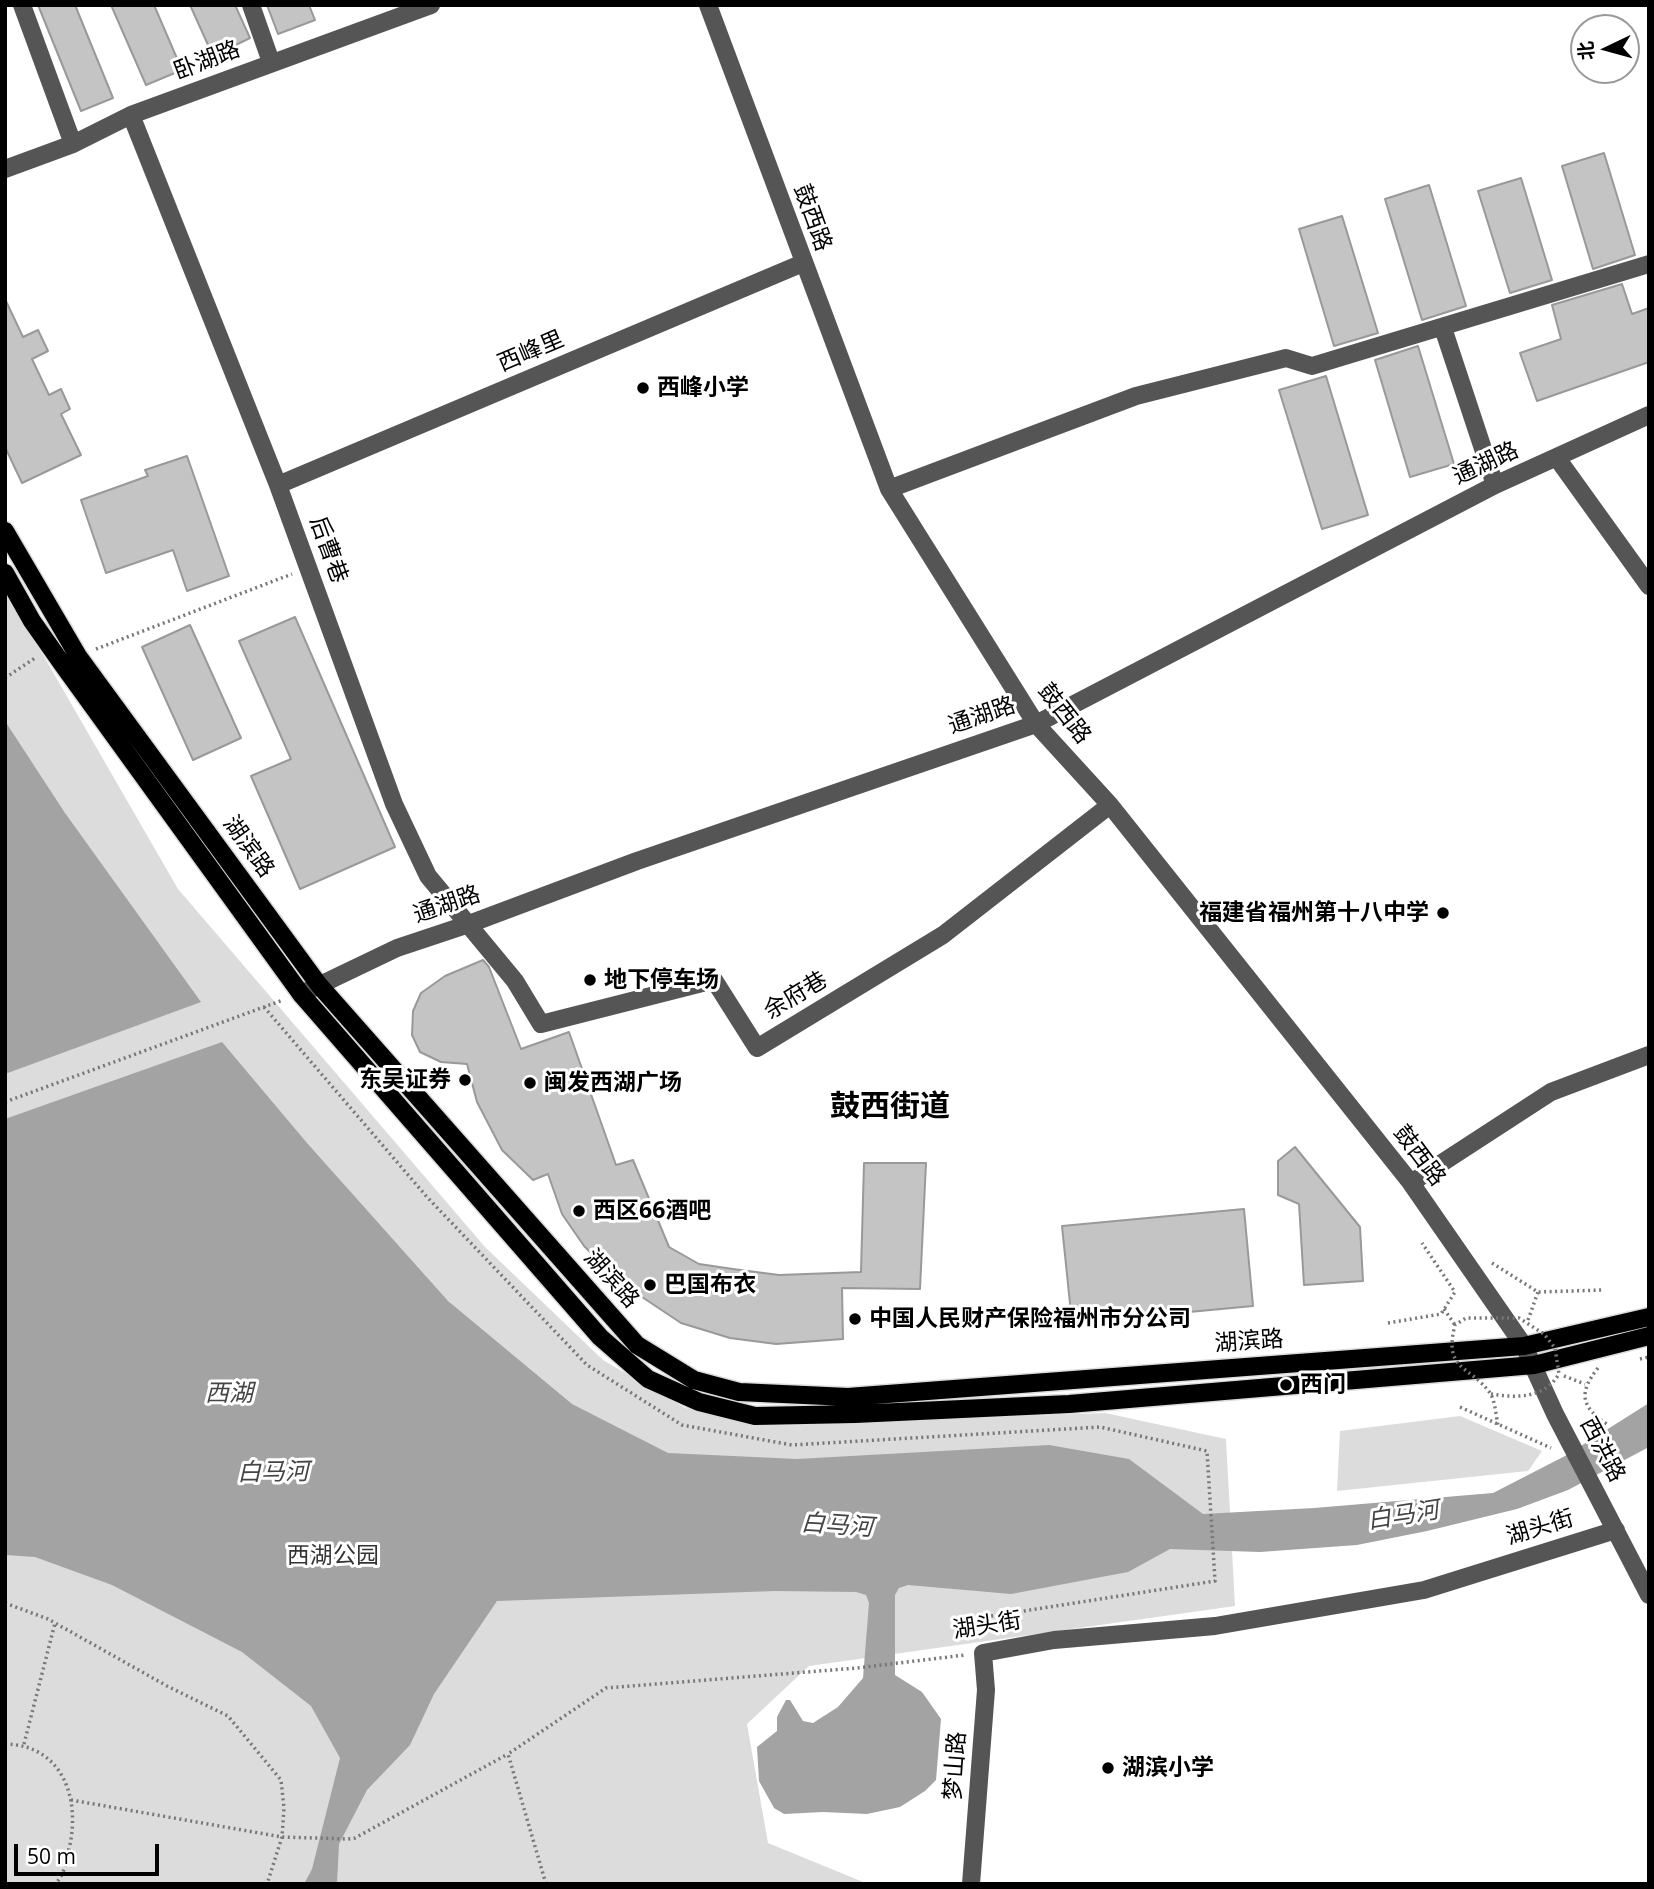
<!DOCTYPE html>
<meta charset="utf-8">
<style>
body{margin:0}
#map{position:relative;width:1654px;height:1889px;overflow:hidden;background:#fff;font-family:"Open Sans","Noto Sans SC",sans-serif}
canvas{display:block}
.frame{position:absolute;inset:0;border:7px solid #000;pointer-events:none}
.north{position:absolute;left:1570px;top:14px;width:70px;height:70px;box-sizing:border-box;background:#fff;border:2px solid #999;border-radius:50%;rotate:265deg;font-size:19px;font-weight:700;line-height:28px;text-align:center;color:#000}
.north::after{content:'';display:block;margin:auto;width:24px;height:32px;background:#000;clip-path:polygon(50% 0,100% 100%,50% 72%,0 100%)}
.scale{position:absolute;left:14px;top:1844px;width:145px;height:32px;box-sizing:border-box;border:4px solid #000;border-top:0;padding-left:9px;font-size:21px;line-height:24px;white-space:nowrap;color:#000;-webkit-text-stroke:5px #fff;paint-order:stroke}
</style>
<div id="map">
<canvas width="1654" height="1889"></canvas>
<div class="frame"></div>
<div class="north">北</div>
<div class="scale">50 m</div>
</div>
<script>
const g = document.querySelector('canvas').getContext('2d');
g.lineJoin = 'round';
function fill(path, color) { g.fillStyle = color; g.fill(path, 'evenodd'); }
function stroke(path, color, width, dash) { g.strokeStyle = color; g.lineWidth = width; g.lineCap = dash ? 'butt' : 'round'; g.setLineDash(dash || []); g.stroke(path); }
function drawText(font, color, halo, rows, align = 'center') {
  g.font = font + ' "Open Sans","Noto Sans SC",sans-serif'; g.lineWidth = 6; g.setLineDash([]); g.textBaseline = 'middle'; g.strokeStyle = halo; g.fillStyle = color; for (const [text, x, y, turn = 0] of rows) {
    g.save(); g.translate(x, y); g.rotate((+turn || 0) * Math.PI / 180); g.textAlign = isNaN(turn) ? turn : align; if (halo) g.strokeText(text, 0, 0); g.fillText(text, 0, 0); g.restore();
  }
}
const green = new Path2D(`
 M5,589l173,300 307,358 118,113 82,48 96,18 324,-13 121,26 9,167 -426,60 -62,58 21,119 100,41h-863z
 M1460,1416l82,35 -14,20 -191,20 3,-60z`);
const water = new Path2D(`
 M5,721l60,92 136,189 -196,72z
 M222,1042l85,101 141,158 124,103 96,49 129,6 252,-14 80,14 74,55 111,-6 179,-15 72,-37 84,-53v44l-81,43 -51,19 -90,22 -70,14 -97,7 -90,-3 -42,23 -117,22 -103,-9 -9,3 -4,7v80l27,17 19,27 -5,61 -11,11 -25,16 -33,7 -44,-2 -39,2 -10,-6 -15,-27 -2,-34 20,-16v-14l9,-17h4l13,21 10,2 25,-16 25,-29 6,-75 -3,-8 -10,-3 -81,-1 -278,10 -63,93 -24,51 -43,45 -28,54 -2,40h-33l8,-15 28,-111 -29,-52 -69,-54 -130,-67 -77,-28 -30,-2v-436z`);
const building = new Path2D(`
 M38,5h37l38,93 -32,13z
 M111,5h43l28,65 -36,15z
 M190,5h45l15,33 -37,18z
 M267,5h42l6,15 -37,14z
 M1604,153l31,102 -42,14 -31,-103z
 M1521,178l31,102 -42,13 -32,-102z
 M1429,185l37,121 -44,14 -37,-121z
 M1342,216l36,117 -44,13 -35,-117z
 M1622,284l10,30 17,-6v54l-112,39 -17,-48 41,-14 -9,-34z
 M5,299l18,38 15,-7 10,21 -16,8 17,36 12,-6 9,20 -9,5 20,41 -59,28 -17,-36z
 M1418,346l36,118 -44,13 -35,-117z
 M1326,376l42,139 -46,14 -43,-139z
 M187,456l42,120 -42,15 -14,-41 -67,23 -25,-73 67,-24 -3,-6z
 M295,617l100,230 -95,42 -49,-113 40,-17 -52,-118z
 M190,625l51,113 -48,22 -51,-113z
 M483,960l6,7 32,82 48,-17 47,133 17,-5 36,87 30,17 34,5 46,6 82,-3 3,-109h62l-6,126 -78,-1 1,51 -67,5 -46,-6 -49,-15 -60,-40 -37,-37 -22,-32 -14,-40 -15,6 -31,-30 -25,-48 -10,-38 -26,-2 -21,-10 -8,-17 1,-24 8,-18 24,-17z
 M1295,1147l65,80 3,54 -59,4 -5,-81 -21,-9v-34z
 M1244,1209l9,97 -181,17 -10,-97z`);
const path = new Path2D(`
 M96,649l196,-75
 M5,678l30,-20
 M264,1007l163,190 160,168 95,60 110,20 308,-18 107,24 8,130 -236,37 2,17
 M5,1102l278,-102
 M1492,1263l46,29 65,-2
 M1444,1309l11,16
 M1528,1320l10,-28
 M1388,1323l53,-9 14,-22 -33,-49
 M1640,1359l9,-2
 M1598,1368c-20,25 -17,39 10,57
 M1564,1376l21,8
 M1460,1407l91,41
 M5,1603l43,16 119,67 61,30 53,64 3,28 -2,29 -15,47
 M5,1744c58,1 76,55 64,105 -3,13 -4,25 -14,35
 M24,1744l31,-121
 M71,1800l211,37 66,2 7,-1 153,-84
 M546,1884l-38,-130 98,-66 251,-20 108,-13`);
const minor = new Path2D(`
 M22,5l51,139
 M251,5l20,57
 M708,5l181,484 147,235 74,81 301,378 113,163 31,68 94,181
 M131,115l147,370 116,319 34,72 87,105 26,43 173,-44 43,68 186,-113 167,-130
 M5,169l68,-25 58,-29 300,-110
 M1443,328l52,157
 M1557,458l92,128
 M278,485l525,-222
 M889,489l247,-93 150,-38 26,8 337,-102
 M301,994l96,-46 72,-24 168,-63 399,-137 459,-239 154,-70
 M1411,1183l140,-91 98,-37
 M971,1884l15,-194 -3,-37 71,-13 161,-14 209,-36 192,-60`);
const major = new Path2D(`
 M5,531l73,125 241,329 318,360 57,35 45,12 109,5 676,-51 125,-29
 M5,573l27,48 31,44 238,329 299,343 48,42 51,23 56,14 100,-2 214,-10 465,-39 115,-29`);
const pathBridge = new Path2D(`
 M1491,1394c25,4 53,5 68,-20l-4,-26 -11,-14 -25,-16h-53l-11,7c-12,46 15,40 35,68 5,7 6,23 8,32`);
const markers = [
 [643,388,7,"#000"],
 [1443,913,7,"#000"],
 [590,980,7,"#000"],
 [465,1080,7,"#000"],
 [530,1083,7,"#000"],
 [579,1211,7,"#000"],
 [650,1285,7,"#000"],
 [855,1319,7,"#000"],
 [1286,1385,7,"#000"],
 [1108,1768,7,"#000"]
];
const streetNames = [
 ["卧湖路",207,61,-21],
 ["鼓西路",812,218,70],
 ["西峰里",531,352,-23],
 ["通湖路",1486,464,-25],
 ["后曹巷",328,550,70],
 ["鼓西路",1064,714,52],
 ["通湖路",982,716,-19],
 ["湖滨路",248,847,54],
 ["通湖路",447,905,-19],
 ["余府巷",796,996,-31],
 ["鼓西路",1419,1156,53],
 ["湖滨路",611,1279,48],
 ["湖滨路",1249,1342,-4],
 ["西洪路",1602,1450,62],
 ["湖头街",1540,1528,-17],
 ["湖头街",987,1626,-9],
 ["梦山路",956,1766,-86]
];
const poiNames = [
 ["西峰小学",657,388],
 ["福建省福州第十八中学",1429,913,"right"],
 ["地下停车场",604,980],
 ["东吴证券",451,1080,"right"],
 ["闽发西湖广场",544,1083],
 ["西区66酒吧",593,1211],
 ["巴国布衣",664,1285],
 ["中国人民财产保险福州市分公司",869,1319],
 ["西门",1300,1385],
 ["湖滨小学",1122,1768]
];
const parkNames = [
 ["西湖公园",333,1556]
];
const waterNames = [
 ["西湖",229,1394],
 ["白马河",273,1473,-1],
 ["白马河",1403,1516,-9],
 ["白马河",837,1526,4]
];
const districtNames = [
 ["鼓西街道",890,1107]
];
fill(green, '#dcdcdc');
fill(water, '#a3a3a3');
fill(building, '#c4c4c4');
stroke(building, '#999', 2);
stroke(major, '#dbdbdb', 21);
stroke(path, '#777', 3.5, [2, 3.5]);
stroke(minor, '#555', 18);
stroke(major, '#000', 18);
stroke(pathBridge, '#777', 3.5, [2, 3.5]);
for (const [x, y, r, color] of markers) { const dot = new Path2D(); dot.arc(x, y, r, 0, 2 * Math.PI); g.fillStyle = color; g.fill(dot); stroke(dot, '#fff', 2.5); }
drawText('23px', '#000', '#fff', streetNames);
drawText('bold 23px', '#000', '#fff', poiNames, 'left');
drawText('23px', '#333', '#fff', parkNames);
drawText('italic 24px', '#444', '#fff', waterNames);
drawText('bold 30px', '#000', '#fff', districtNames);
</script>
